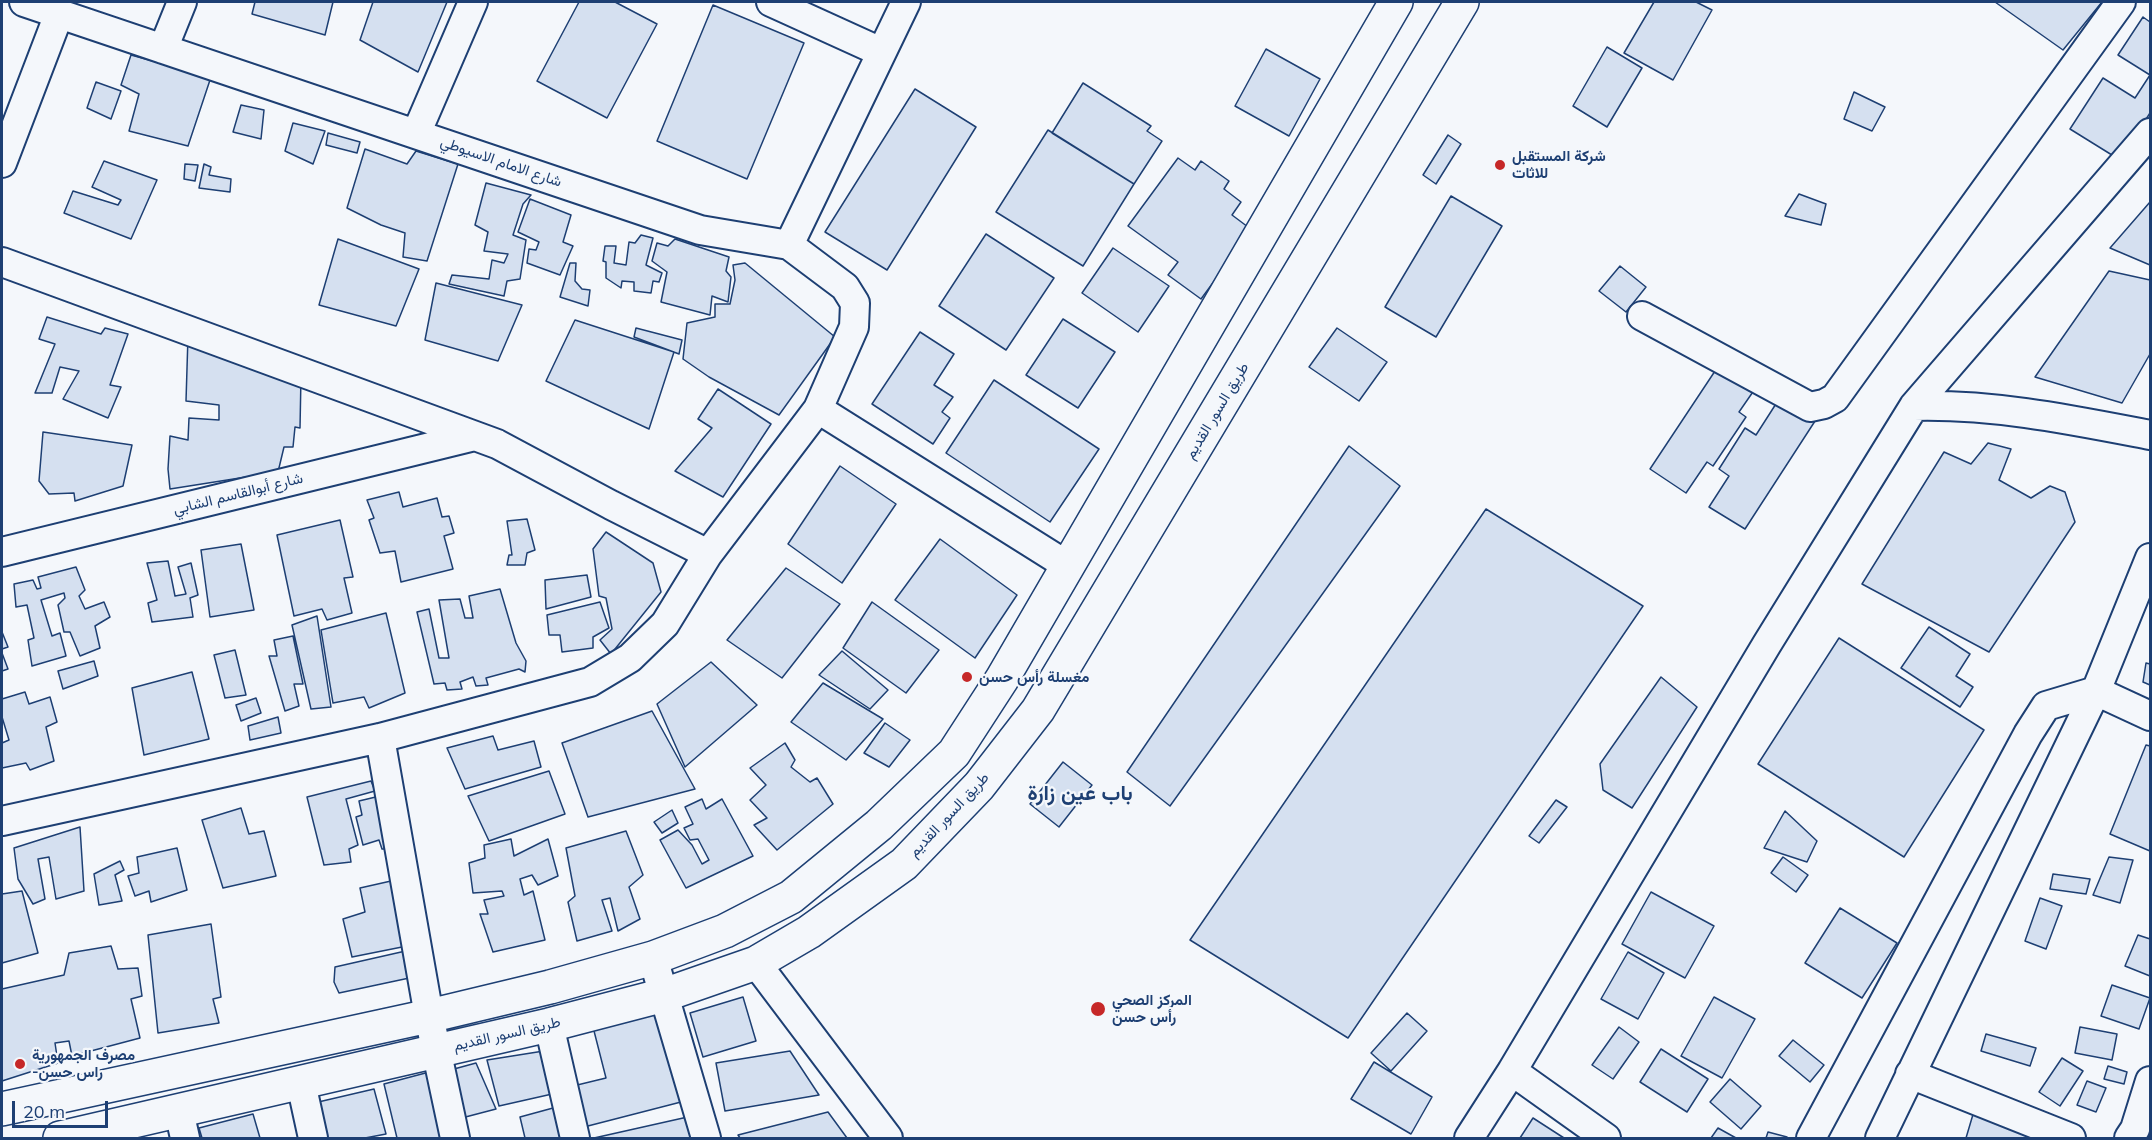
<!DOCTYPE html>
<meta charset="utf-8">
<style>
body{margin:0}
#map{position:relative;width:2152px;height:1140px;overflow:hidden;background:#f4f7fb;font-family:Mulish,sans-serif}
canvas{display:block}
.frame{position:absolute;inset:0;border:3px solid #1d3f73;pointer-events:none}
.scale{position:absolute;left:12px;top:1101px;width:96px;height:27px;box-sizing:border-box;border:3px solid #1d3f73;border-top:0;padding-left:8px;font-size:18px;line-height:21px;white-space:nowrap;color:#1d3f73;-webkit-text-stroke:4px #f4f7fb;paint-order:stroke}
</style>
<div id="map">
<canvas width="2152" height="1140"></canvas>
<div class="frame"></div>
<div class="scale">20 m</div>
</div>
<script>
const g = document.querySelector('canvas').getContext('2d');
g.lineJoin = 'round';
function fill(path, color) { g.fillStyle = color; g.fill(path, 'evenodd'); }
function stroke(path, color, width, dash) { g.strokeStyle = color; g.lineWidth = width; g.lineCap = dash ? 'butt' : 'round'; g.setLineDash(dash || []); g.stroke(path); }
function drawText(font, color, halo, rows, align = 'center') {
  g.font = font + ' Mulish,Vazirmatn,sans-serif'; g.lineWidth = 4.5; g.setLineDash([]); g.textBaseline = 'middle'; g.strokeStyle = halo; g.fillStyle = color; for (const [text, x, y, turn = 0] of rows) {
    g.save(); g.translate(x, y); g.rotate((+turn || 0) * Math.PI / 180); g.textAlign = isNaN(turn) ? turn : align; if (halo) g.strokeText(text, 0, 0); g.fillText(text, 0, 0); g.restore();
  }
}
const building = new Path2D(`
 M255,2h78l-8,33 -73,-21z
 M373,2h74l-29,70 -58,-32z
 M579,2h36l42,22 -50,94 -70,-37z
 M1654,2h42l16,8 -39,70 -49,-27z
 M1995,2h107l-39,48z
 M713,5l91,38 -57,136 -90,-38z
 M2143,17l7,5v91l-30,47 -50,-31 33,-51 32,20 15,-23 -32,-20z
 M1607,47l35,21 -35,59 -34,-21z
 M1266,49l54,30 -31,57 -54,-30z
 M131,55l80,22 -23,69 -59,-15 10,-37 -18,-9z
 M96,82l25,9 -10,28 -24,-11z
 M1083,83l68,43 -4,5 15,10 -28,43 -82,-51z
 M915,89l61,38 -89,143 -62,-38z
 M1854,92l31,15 -13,24 -28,-12z
 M241,105l23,5 -3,29 -28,-7z
 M293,123l32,8 -12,33 -28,-13z
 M1048,130l86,54 -51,82 -87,-54z
 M328,133l32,9 -3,11 -31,-8z
 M1448,135l13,9 -25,40 -13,-9z
 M365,149l42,15 9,-13 42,13 -31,97 -24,-4 2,-24 -24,-8 -34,-17z
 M1178,158l17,12 6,-9 28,20 -5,8 17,13 -9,13 20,15 -51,69 -33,-24 10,-13 -50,-36z
 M104,161l53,19 -26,59 -67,-26 9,-22 45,14 3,-5 -29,-13z
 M185,164l13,1 -3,16 -11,-2z
 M204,164l7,3 -2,8 22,4 -1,13 -31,-4z
 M486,183l45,12 -8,9 -10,31 13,5 -6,39 -13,2 -3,15 -55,-12 3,-9 37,4 3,-19 12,3 4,-9 -24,-3 4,-19 -13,-7z
 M1799,194l27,10 -5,21 -36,-9z
 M1451,196l51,30 -66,111 -51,-30z
 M530,199l41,16 -8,27 10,4 -13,29 -33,-12 2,-14 7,1 3,-8 -21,-10z
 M2150,202v63l-40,-17z
 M986,234l68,44 -48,72 -67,-44z
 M641,235l12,3 -7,27 16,8 -3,9 -6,-1 -2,12 -17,-2v-9l-12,-1 -1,7 -15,-10v-16l-3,-1 2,-15h11l-2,17 12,2 3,-23 6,1z
 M338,239l81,30 -23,57 -77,-21z
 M675,239l54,18 -3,14 5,6 -3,25 -16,-6 -2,19 -49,-13 6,-30 -15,-11 5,-18 11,3z
 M1113,248l56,38 -31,46 -56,-39z
 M570,263h6l-1,18 7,8 8,1 -2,16 -28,-9z
 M745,263l90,74 -56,78 -70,-38 -26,-18 4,-36 28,-6v-13h15l5,-24 -2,-15z
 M1620,266l26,21 -20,25 -27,-21z
 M2109,271l41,9v74l-28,49 -87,-26z
 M436,283l86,22 -24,56 -73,-21z
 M47,317l54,17 4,-6 23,6 -18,51 11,2 -13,31 -45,-19 16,-28 -19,-4 -8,26h-17l20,-49 -16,-5z
 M1063,319l52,33 -37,56 -52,-33z
 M575,320l99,32 -25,77 -103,-48z
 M636,328l46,12 -3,14 -45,-17z
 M1337,328l50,34 -28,39 -50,-34z
 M920,332l34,22 -20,31 19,12 -11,15 8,6 -17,26 -61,-40z
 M188,336l113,40 -1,52 -5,-1 -2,20h-9l-6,25 -108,17 -2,-20 2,-33 18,4 1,-22 30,2v-15l-33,-4z
 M1721,362l36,24 -18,26 7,5 -33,49 -6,-4 -21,31 -36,-24z
 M994,380l105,69 -49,73 -104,-69z
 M718,389l53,35 -48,73 -48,-26 37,-43 -14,-9z
 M1781,396l36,22 -72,111 -36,-22 20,-31 -10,-7 26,-41 11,7z
 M43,432l89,13 -9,41 -48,15 -1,-8 -25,1 -10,-13z
 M1988,443l23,6 -12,31 32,18 19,-12 15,6 10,30 -86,130 -127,-68 82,-132 27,12z
 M1349,446l51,40 -230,320 -43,-34z
 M840,466l56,38 -54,79 -54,-39z
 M399,492l4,15 34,-9 5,19 7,-1 5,17 -10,3 9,33 -52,13 -6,-31 -15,2 -11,-33 5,-2 -7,-18z
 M1486,509l157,97 -295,432 -158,-98z
 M527,519l8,31 -8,3 -2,12h-18l2,-10h3l-5,-34z
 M340,520l13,57 -9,1 8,35 -25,7 -5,-11 -28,7 -17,-81z
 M606,532l47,31 8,29 -50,62 -11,-14 12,-11 -6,-31 -7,-2 -6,-47z
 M940,539l77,56 -42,63 -80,-58z
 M241,544l13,66 -44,7 -9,-67z
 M168,561l7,35 11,-2 -8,-27 13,-4 7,32 -8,3 3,19 -41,5 -4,-19 9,-3 -10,-37z
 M76,567l9,23 -6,6 6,13 19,-7 6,15 -15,9 5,22 -20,8 -10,-24h-6l-6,-27 7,-7 -1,-5 -23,7 11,36 8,-3 6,23 -34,10 -4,-26 6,-2 -7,-33 -11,2 -2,-23 19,-4 4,9 4,-1 -3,-11z
 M786,568l54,36 -58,74 -55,-38z
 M587,575l4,22 -45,12 -1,-29z
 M500,589l16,54 10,18 -1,11 -6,-3 -33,9 2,7 -12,1 -3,-9 -13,5 2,7 -15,1 -2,-7 -11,1 -17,-72 12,-3 10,49h10l-10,-58 21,-1 5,19h8l-4,-22z
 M600,602l9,26 -16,9v11l-31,4 -2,-17h-11l-2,-20z
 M872,602l67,48 -33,43 -63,-45z
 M386,613l19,80 -36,15 -5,-11 -31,6 -12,-73z
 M317,616l14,91 -20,2 -19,-84z
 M1929,627l41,27 -14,22 17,11 -13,20 -59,-39z
 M2,632l6,15 -6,2z
 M293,636l10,48h-9l5,22 -14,5 -16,-55h8l-3,-16z
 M1839,638l145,92 -80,127 -146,-93z
 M235,650l11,45 -21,3 -11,-43z
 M842,651l46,39 -18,19 -51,-34z
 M2,653l6,16 -6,2z
 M94,661l4,15 -35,13 -5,-18z
 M711,662l46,43 -72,62 -28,-63z
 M2146,663l4,1v21l-7,-3z
 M192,672l17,67 -65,16 -12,-67z
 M1661,677l36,30 -65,101 -29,-18 -3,-26z
 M823,683l60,36 -37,41 -55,-38z
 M25,692l4,12 21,-7 7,25 -11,5 8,34 -24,9 -4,-7 -24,5v-25l7,-3 -7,-23v-18z
 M256,698l5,15 -20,8 -5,-16z
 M652,711l43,78 -107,28 -26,-74z
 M278,717l3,16 -31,7 -2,-14z
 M885,723l25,17 -21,27 -25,-14z
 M493,736l5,14 36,-9 7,26 -76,22 -18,-41z
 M785,743l10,17 -4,7 19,15 7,-4 16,26 -56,46 -23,-25 13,-7 -17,-18 16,-15 -16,-17z
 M2146,745l4,1v105l-40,-17z
 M1063,762l29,23 -33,42 -29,-23z
 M549,771l16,43 -76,27 -21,-45z
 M371,781l4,10 -29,8 12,46 -9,4 2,13 -27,3 -17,-68z
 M384,795l10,54h-12l-3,-9 -16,5 -7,-28 6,-2 -3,-14z
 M702,799l4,10 16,-10 31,57 -67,32 -26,-48 18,-10 14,15 10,19 7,-4 -11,-21 -8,1 -6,-12 9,-4 -8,-17z
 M1556,800l11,7 -28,36 -10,-7z
 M241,808l8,26 15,-3 12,45 -53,12 -21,-68z
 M672,810l6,13 -16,10 -8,-11z
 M1785,811l32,30 -10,21 -43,-14z
 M80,827l4,64 -28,8 -7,-42 -11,2 7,40 -12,5 -15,-25 -4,-31z
 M626,831l17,44 -14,12 11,32 -22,12 -8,-33 -8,2 10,31 -35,10 -9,-39 7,-6 -9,-48z
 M511,839l3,17 34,-17 10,37 -20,9 -6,-10 -12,4 4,16 9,-4 12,49 -52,12 -13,-38h8l-4,-14 20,-4 -2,-5 -29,2 -4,-30 16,-5 -1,-13z
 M177,848l10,42 -36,12 -2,-11 -14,5 -7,-20 11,-3 -2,-16z
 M1783,857l25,18 -12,17 -25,-19z
 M2109,857l24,3 -13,43 -27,-8z
 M120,861l4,9 -9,5 7,26 -23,4 -5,-31z
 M2053,874l37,5 -4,15 -36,-5z
 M391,881l16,65 -55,11 -9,-38 22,-7 -5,-24z
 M22,891l16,62 -36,10v-69z
 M1651,892l63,34 -29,52 -63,-34z
 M2040,898l22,8 -16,43 -21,-8z
 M1840,908l57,35 -35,55 -57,-35z
 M211,924l10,73 -8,2 6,24 -61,10 -10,-98z
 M2138,935l12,4v37l-25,-10z
 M111,946l7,23 20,-1 4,28 -11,3 9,39 -68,18 -3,-15 -14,2 3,20 -56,18v-92l62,-14 5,-22z
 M410,950l4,27 -75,16 -5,-11 1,-15z
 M1628,952l36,21 -26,46 -37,-20z
 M2112,985l38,13 -11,31 -38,-13z
 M743,997l13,44 -53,16 -13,-44z
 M1714,997l41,22 -33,59 -41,-22z
 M657,1011l24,91 -97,25 -11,-41 33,-8 -13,-51z
 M1407,1013l20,18 -36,40 -20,-18z
 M1619,1027l20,15 -26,37 -21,-14z
 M2080,1027l37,7 -5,26 -37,-7z
 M1986,1034l50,14 -6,18 -49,-15z
 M1793,1040l31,25 -14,17 -31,-26z
 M1661,1049l47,30 -21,33 -47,-30z
 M550,1050l11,42 -62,14 -12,-46z
 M790,1051l29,44 -94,16 -9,-48z
 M2062,1058l21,13 -23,35 -21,-14z
 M1374,1062l58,35 -21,37 -60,-35z
 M476,1063l20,46 -42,11 -11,-48z
 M2108,1066l19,6 -3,12 -20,-5z
 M433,1071l16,67h-52l-13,-54z
 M1730,1079l31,27 -20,23 -31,-27z
 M2087,1081l19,7 -10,24 -19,-7z
 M374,1089l12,45 -21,4h-43l-8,-35z
 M564,1105l6,33h-45l-5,-21z
 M1974,1111l86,27h-94z
 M828,1112l19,26h-107l-2,-3z
 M253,1114l7,24h-58l-3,-10z
 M692,1116l7,22h-105z
 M1533,1118l31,20h-44z
 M1718,1128l18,10h-25z
 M1768,1132l19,5 -1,1h-20z`);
const minor = new Path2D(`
 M771,2l110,50
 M163,49l19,-47
 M416,134l57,-132
 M2,163l57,-149
 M789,245l117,-243
 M2,262l495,182 114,61 97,49
 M1642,316l168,91 14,-3 11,-6 286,-396
 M1914,406c81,-2 158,14 236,29
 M818,409l250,157
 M2,552l473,-116
 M380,738l49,278 26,122
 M2,821l378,-83 210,-56 40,-24 35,-34 43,-70 110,-145 36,-82 1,-24 -10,-16 -56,-42 -89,-15 -676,-228
 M653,958l53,180
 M756,963l132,175
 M549,1025l26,113
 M1512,1071l94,67
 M1910,1074l161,64
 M301,1083l12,55
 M179,1111l6,27
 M1469,1138l43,-67 255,-427 147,-238 236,-273
 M1811,1138l217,-404 18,-28 50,-15 54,25
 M1880,1138l216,-447 54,-133
 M2129,1138l6,-9 15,-48`);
const primary = new Path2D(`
 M2,1109l427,-93 121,-29 103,-29 72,-27 66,-34 88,-72 75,-72 48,-74 394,-677
 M60,1138l489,-113 115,-30 92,-32 53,-31 95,-68 75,-78 59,-76 424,-708`);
const markers = [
 [1500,165,6,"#c62828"],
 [967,677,6,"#c62828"],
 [1098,1009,8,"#c62828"],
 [20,1064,6,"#c62828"]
];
const poiNames = [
 ["شركة المستقبل",1512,156],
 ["للاثات",1512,173],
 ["مغسلة رأس حسن",979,677],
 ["المركز الصحي",1112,1000],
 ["رأس حسن",1112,1017],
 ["مصرف الجمهورية",32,1055],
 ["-راس حسن",32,1072]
];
const streetNames = [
 ["شارع الامام الاسيوطي",501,162,19],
 ["طريق السور القديم",1217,411,-59],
 ["شارع أبوالقاسم الشابي",238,494,-14],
 ["طريق السور القديم",949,815,-47],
 ["طريق السور القديم",507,1034,-13]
];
const districtNames = [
 ["باب عين زارة",1080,794]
];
fill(building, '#d5e0f0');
stroke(building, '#1d3f73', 1.5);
stroke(minor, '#1d3f73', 32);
stroke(primary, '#1d3f73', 36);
stroke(minor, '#f4f7fb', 28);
stroke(primary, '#f4f7fb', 33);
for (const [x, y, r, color] of markers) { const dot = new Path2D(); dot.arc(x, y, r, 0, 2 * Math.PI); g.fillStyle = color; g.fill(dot); stroke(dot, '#f4f7fb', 2); }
drawText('bold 15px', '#1d3f73', '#f4f7fb', poiNames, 'left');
drawText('15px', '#1d3f73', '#f4f7fb', streetNames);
drawText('bold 21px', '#1d3f73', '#f4f7fb', districtNames);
</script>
